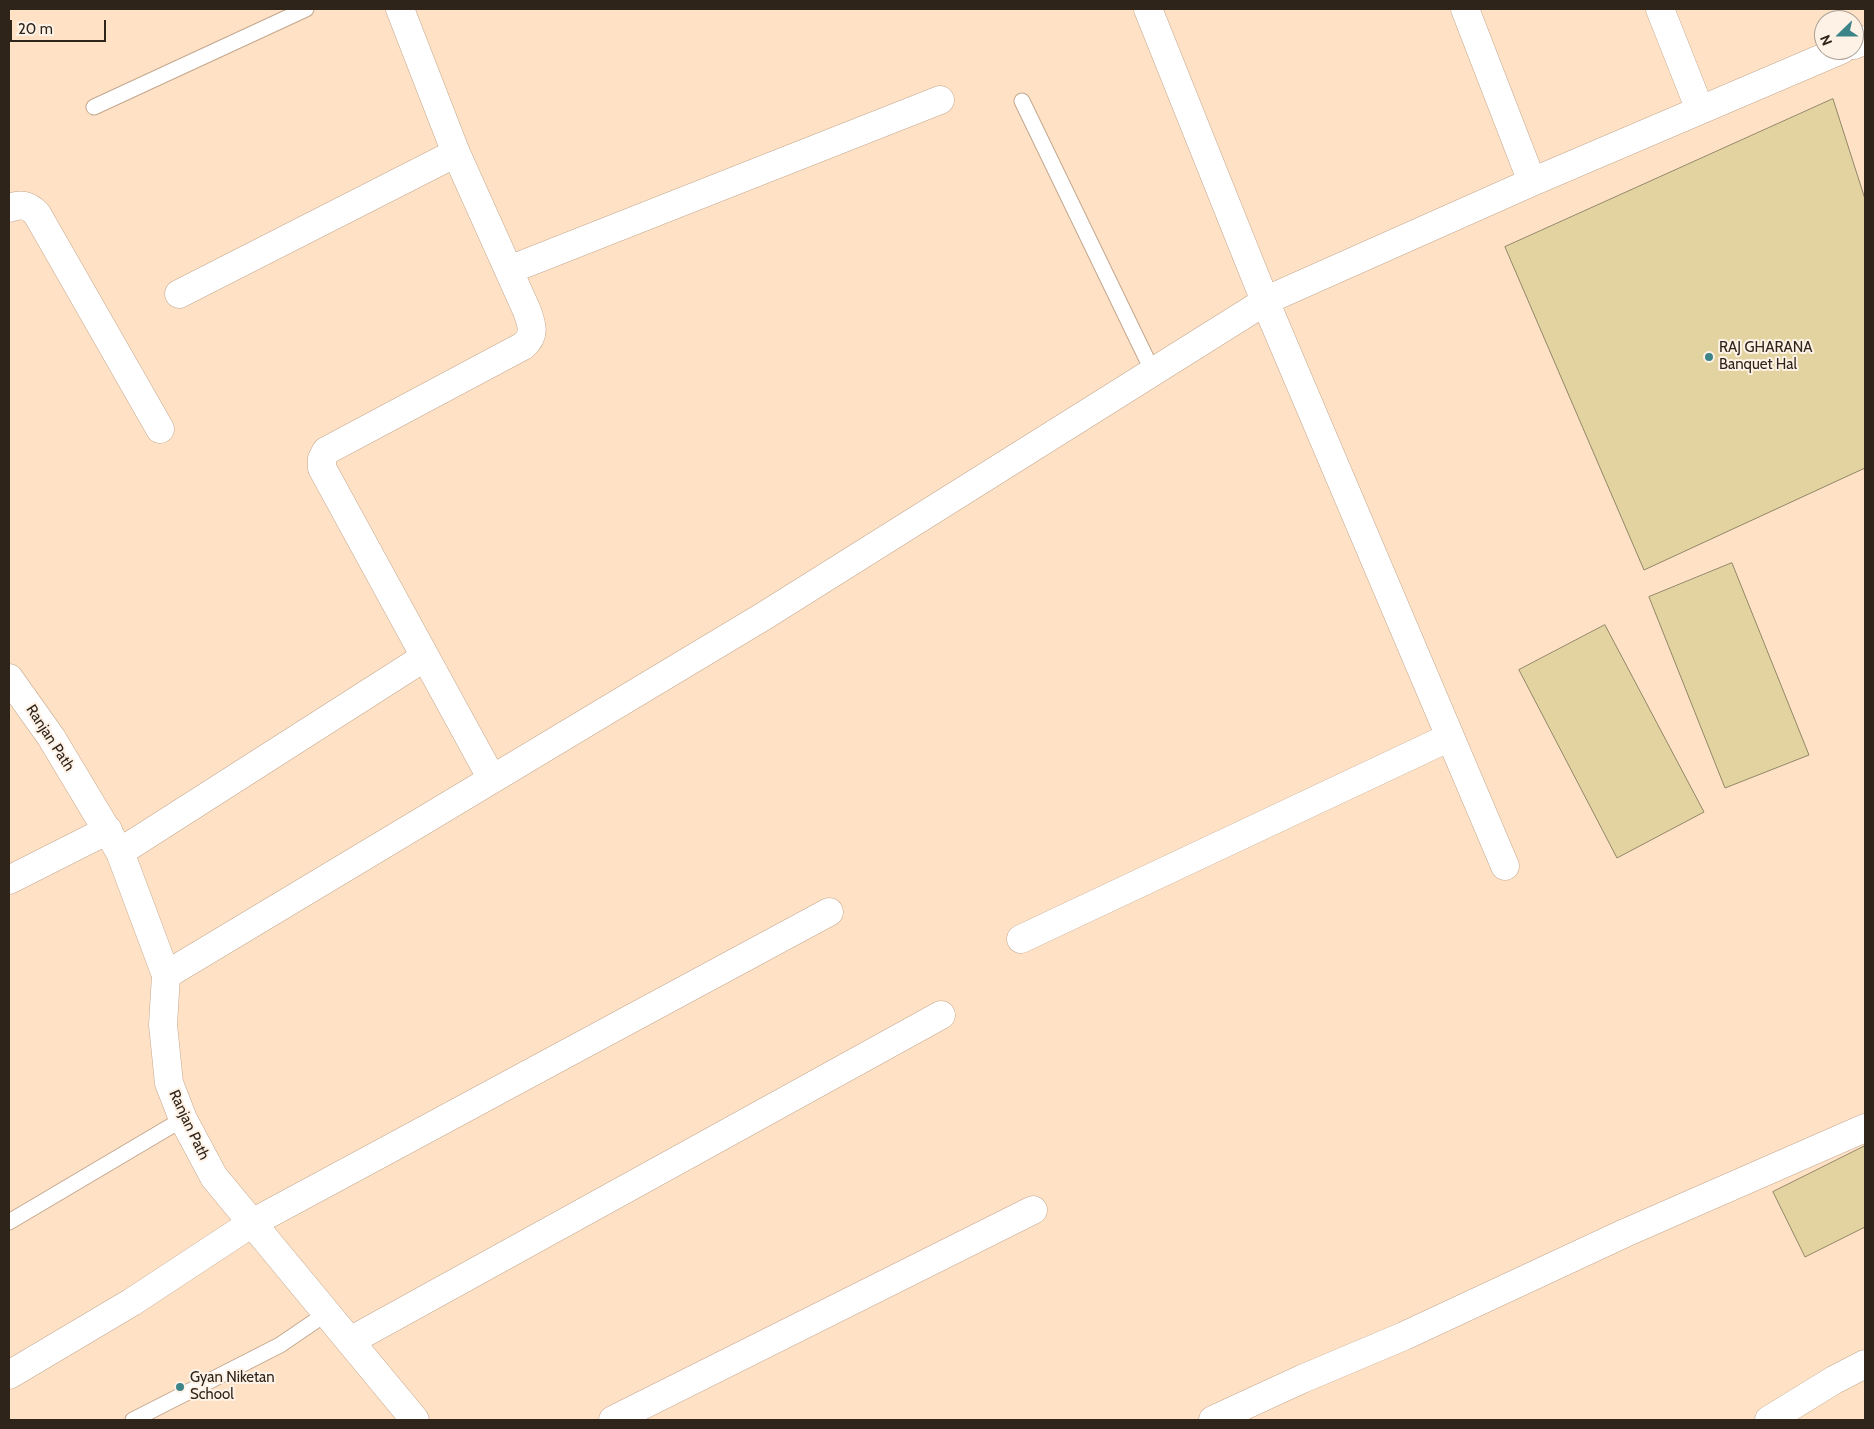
<!DOCTYPE html>
<style>
body{margin:0}
#map{position:relative;width:1874px;height:1429px;overflow:hidden;background:#ffe1c6;font-family:Cabin,sans-serif}
canvas{display:block}
.frame{position:absolute;inset:0;border:10px solid #2f241a;pointer-events:none}
.north{position:absolute;left:1814px;top:10px;width:50px;height:50px;box-sizing:border-box;background:#fef2e7;border:1px solid #aba095;border-radius:50%;rotate:248deg;font-size:14px;font-weight:700;line-height:20px;text-align:center;color:#2f241a}
.north::after{content:'';display:block;margin:auto;width:18px;height:22px;background:#3c8488;clip-path:polygon(50% 0,100% 100%,50% 72%,0 100%)}
.scale{position:absolute;left:10px;top:20px;width:96px;height:22px;box-sizing:border-box;border:2px solid #2f241a;border-top:0;padding-left:6px;font-size:15px;line-height:18px;white-space:nowrap;color:#2f241a;-webkit-text-stroke:4px #fef2e7;paint-order:stroke}
</style>
<div id="map">
<canvas width="1874" height="1429"></canvas>
<div class="frame"></div>
<div class="north">N</div>
<div class="scale">20 m</div>
</div>
<script>
const g = document.querySelector('canvas').getContext('2d');
g.lineJoin = 'round';
function fill(path, color) { g.fillStyle = color; g.fill(path, 'evenodd'); }
function stroke(path, color, width, dash) { g.strokeStyle = color; g.lineWidth = width; g.lineCap = dash ? 'butt' : 'round'; g.setLineDash(dash || []); g.stroke(path); }
function drawText(font, color, halo, rows, align = 'center') {
  g.font = font + ' Cabin,sans-serif'; g.lineWidth = 4; g.setLineDash([]); g.textBaseline = 'middle'; g.strokeStyle = halo; g.fillStyle = color; for (const [text, x, y, turn = 0] of rows) {
    g.save(); g.translate(x, y); g.rotate((+turn || 0) * Math.PI / 180); g.textAlign = isNaN(turn) ? turn : align; if (halo) g.strokeText(text, 0, 0); g.fillText(text, 0, 0); g.restore();
  }
}
const building = new Path2D(`
 M1833,99l32,100v269l-221,102 -139,-323z
 M1732,563l77,192 -84,33 -76,-191z
 M1605,625l99,187 -87,46 -98,-188z
 M1865,1146v81l-60,30 -32,-65z`);
const service = new Path2D(`
 M1022,101l131,271
 M94,107l212,-98
 M9,1222l174,-103
 M133,1420l147,-75 47,-32`);
const minor = new Path2D(`
 M400,9l56,144 71,158c5,14 9,24 -4,35l-197,105 -4,8v9l170,311
 M1148,9l117,292 240,565
 M1465,9l67,173
 M1660,9l40,101
 M1854,45l11,-5
 M9,208c12,-4 18,-4 28,6l123,215
 M509,270l431,-170
 M179,294l277,-141
 M120,852l305,-195
 M9,880l99,-50
 M1021,939l429,-202
 M166,975l598,-359 505,-317 263,-117 309,-132
 M350,1341l591,-326
 M9,1375l123,-73 120,-79 577,-311
 M613,1420l420,-210
 M1213,1420l89,-41 102,-43 221,-103 240,-105
 M1769,1420l65,-40 31,-16`);
const tertiary = new Path2D(`
 M9,678l42,59 69,115 46,123 -3,50 6,58 14,36 31,58 201,243`);
const markers = [
 [1709,357,5,"#3c8488"],
 [180,1387,5,"#3c8488"]
];
const poiNames = [
 ["RAJ GHARANA",1719,348],
 ["Banquet Hal",1719,365],
 ["Gyan Niketan",190,1378],
 ["School",190,1395]
];
const streetNames = [
 ["Ranjan Path",50,738,57],
 ["Ranjan Path",189,1125,65]
];
fill(building, '#e3d3a1');
stroke(building, '#918666', 1);
stroke(service, '#c3a78d', 17);
stroke(minor, '#c3a78d', 29);
stroke(tertiary, '#c3a78d', 29);
stroke(service, '#fff', 15);
stroke(minor, '#fff', 28);
stroke(tertiary, '#fff', 28);
for (const [x, y, r, color] of markers) { const dot = new Path2D(); dot.arc(x, y, r, 0, 2 * Math.PI); g.fillStyle = color; g.fill(dot); stroke(dot, '#fef2e7', 2); }
drawText('15px', '#2f241a', '#fef2e7', poiNames, 'left');
drawText('15px', '#2f241a', '#fef2e7', streetNames);
</script>
